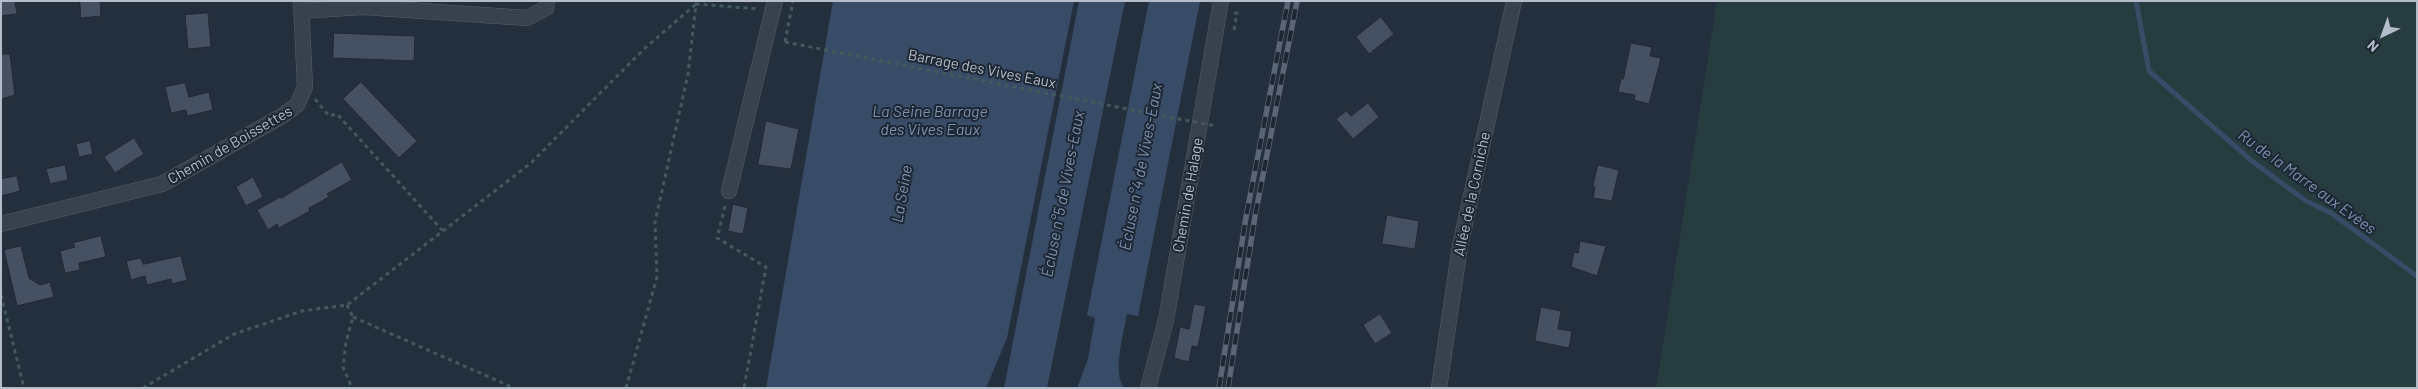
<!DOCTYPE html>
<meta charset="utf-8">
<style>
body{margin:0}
#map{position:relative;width:2418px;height:389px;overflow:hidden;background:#242f3e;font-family:Barlow,sans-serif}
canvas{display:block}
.frame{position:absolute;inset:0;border:2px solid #b4bcc9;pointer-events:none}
.north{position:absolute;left:2358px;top:10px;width:50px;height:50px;-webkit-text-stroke:4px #1d2633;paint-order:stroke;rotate:222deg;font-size:14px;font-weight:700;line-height:20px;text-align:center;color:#b4bcc9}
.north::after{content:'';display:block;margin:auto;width:18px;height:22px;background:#b4bcc9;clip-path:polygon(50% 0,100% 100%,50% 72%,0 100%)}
</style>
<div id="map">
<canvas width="2418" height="389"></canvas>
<div class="frame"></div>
<div class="north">N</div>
</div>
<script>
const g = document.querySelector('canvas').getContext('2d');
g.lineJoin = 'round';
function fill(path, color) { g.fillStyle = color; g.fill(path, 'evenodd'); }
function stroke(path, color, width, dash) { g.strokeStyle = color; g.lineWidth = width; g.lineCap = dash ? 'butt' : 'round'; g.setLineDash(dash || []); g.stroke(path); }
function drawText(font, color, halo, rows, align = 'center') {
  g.font = font + ' Barlow,sans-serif'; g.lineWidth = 4; g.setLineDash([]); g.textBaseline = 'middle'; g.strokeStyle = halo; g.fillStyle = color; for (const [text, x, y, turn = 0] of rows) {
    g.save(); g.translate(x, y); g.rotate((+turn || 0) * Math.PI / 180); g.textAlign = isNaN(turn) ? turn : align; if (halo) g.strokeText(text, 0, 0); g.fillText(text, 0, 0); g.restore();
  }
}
const green = new Path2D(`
 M1717,1h700v387h-761z`);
const water = new Path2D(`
 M833,1h241l-67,337 -21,50h-220z
 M1079,1h46l-78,387h-43z
 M1149,1h51l-62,315 -11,-2c-3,18 -15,58 -3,74h-47l11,-29 7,-41 -8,-3z`);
const stream = new Path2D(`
 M2136,1l13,70 103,90 54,40 25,12 86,63`);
const building = new Path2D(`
 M1,1h14l2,13 -16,2z
 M80,1h20l1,15 -20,2z
 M208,13l3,34 -23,2 -3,-34z
 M1381,17l13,17 -25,20 -13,-17z
 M334,33l81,3 -1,25 -81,-3z
 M1631,43l21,4 -2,9 11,2 -12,46 -15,-4 1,-5 -17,-3 3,-13h2z
 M1,54h9l5,41 -14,4z
 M361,82l56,59 -18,17 -56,-59z
 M185,83l4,14 20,-5 4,18 -26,6 -1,-6 -15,3 -6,-26z
 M1368,103l11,14 -26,22 -17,-20 10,-8 5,5z
 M766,121l33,8 -8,40 -33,-4z
 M134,138l10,16 -29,19 -11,-16z
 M90,141l3,13 -14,3 -3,-13z
 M342,162l10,18 -25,14 2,3 -20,11 1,3 -31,17 -2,-4 -9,6 -11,-20 23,-13 1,1z
 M65,165l3,15 -18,4 -4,-15z
 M1598,165l21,5 -7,31 -19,-3 2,-11 -2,-1z
 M17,176l3,15 -19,5v-17z
 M253,177l10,20 -17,9 -10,-19z
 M733,204l15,4 -5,26 -15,-3z
 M1387,215l32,6 -4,28 -33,-5z
 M101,236l5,21 -27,6 1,7 -15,3 -5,-22 15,-4 -2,-4z
 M1580,241l26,5 -9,30 -26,-9 3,-15 4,1z
 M21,246l8,32 11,7 10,-3 4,15 -37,9 -13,-56z
 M181,256l6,24 -15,4 -1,-5 -24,6 -2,-9 -14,4 -5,-19 15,-3 2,6z
 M1194,304l12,2 -8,41 -6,-1 -3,16 -15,-4 6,-31 9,2z
 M1541,307l20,4 -3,18 14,2 -3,17 -34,-7z
 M1380,314l12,19 -17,11 -12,-19z`);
const path = new Path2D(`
 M1234,30l3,-17h-3
 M785,42l8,-41
 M315,99l14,17 8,-2 105,116
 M725,206l-8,32 49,29 -22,121
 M1,295l23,93
 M347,305l6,12 -7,25 -3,25 9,21
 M353,317l161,71
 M143,388l91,-54 68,-23 45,-6 184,-142 113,-114 52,-45 1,-3
 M626,388l31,-111 -2,-55 33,-148 8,-70 63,5`);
const minor = new Path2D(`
 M301,11l62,-4 164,11 19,-10 1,-7
 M729,191l46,-190
 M1,224l161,-40 120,-68 15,-11 8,-18 -4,-86
 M1148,388l18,-68 55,-319
 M1439,388l21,-142 54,-245`);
const rail = new Path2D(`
 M1219,388l27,-171 42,-216
 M1228,388l27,-172 42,-215`);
const pathBridge = new Path2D(`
 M785,42l430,84`);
const streetNames = [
 ["Barrage des Vives Eaux",982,69,11],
 ["Chemin de Boissettes",230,145,-30],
 ["Allée de la Corniche",1472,194,-78],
 ["Chemin de Halage",1188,195,-80]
];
const waterNames = [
 ["La Seine Barrage",930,112],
 ["des Vives Eaux",930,130],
 ["Écluse n°4 de Vives-Eaux",1141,167,-79],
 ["Ru de la Marre aux Evées",2307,182,36],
 ["La Seine",902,194,-80],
 ["Écluse n°5 de Vives-Eaux",1063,194,-79]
];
fill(green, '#263c3f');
fill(water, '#394c67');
stroke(stream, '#394c67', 5);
fill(building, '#455162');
stroke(building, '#1f2835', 1);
stroke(minor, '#565f6c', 16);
stroke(path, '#44595c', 3, [4, 4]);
stroke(minor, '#38414e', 15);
stroke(rail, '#5a6575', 5.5);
stroke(rail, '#1d2633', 4, [11]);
stroke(pathBridge, '#44595c', 3, [4, 4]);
drawText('15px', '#b4bcc9', '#1d2633', streetNames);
drawText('italic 16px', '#7c92b1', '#1d2633', waterNames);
</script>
